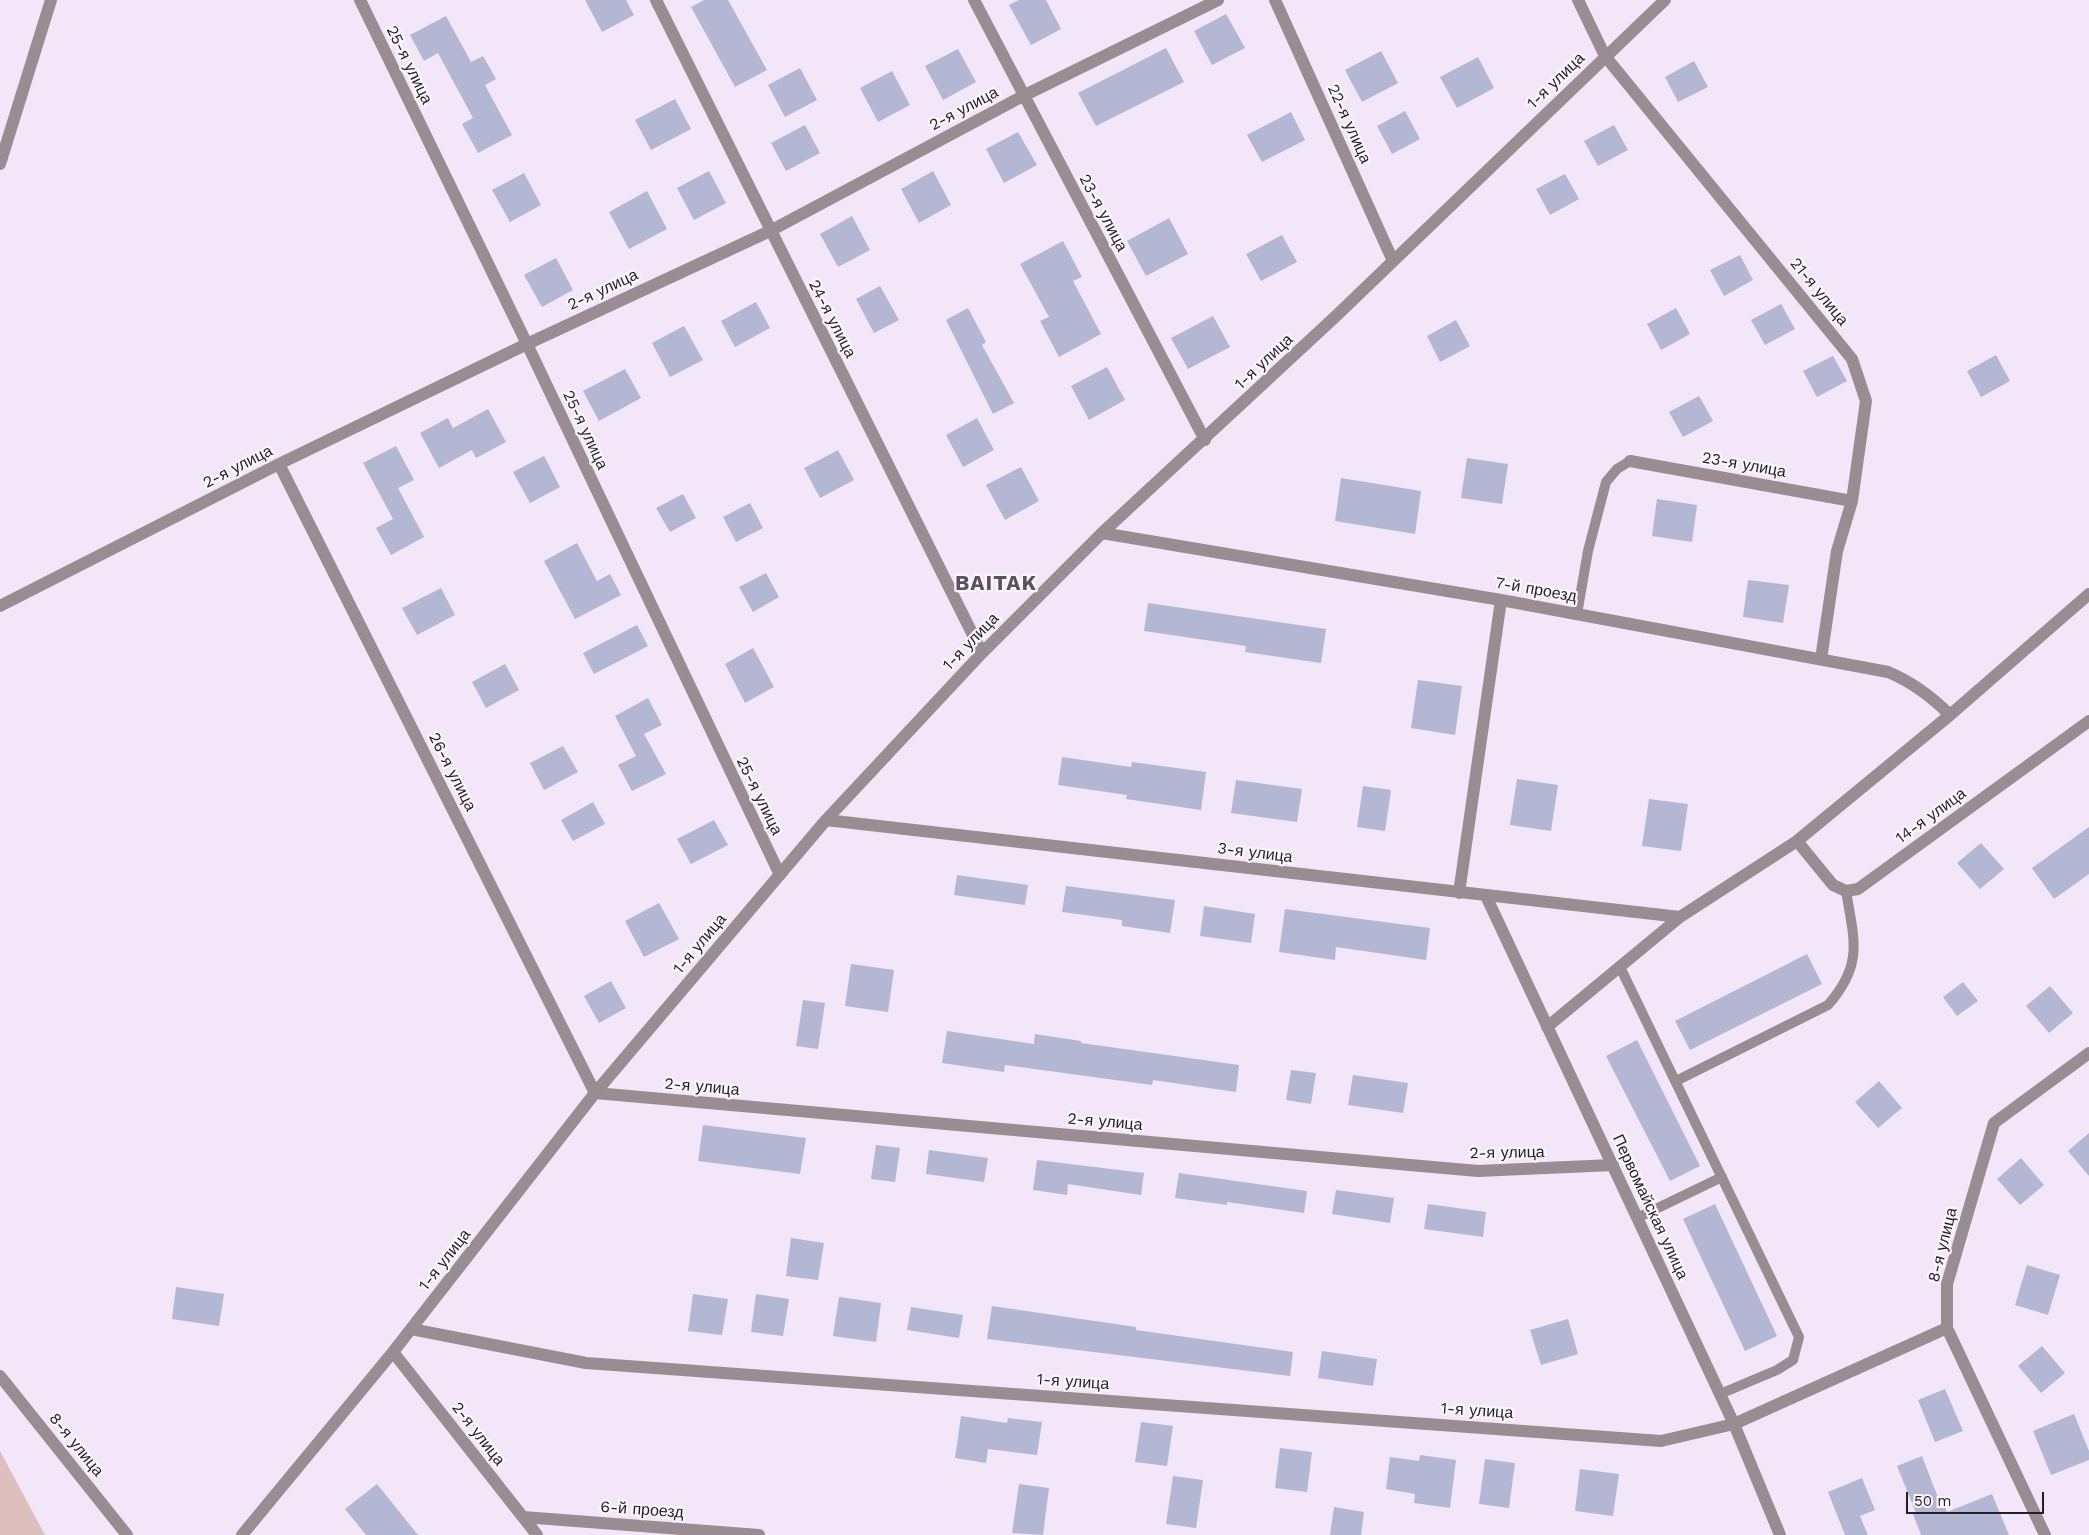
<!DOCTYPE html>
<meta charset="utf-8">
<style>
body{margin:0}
#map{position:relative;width:2089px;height:1535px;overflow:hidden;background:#f2e6f8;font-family:"Work Sans",sans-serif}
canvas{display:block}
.scale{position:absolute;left:1906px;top:1492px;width:138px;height:22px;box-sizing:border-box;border:2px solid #231f25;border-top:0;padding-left:6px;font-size:15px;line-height:18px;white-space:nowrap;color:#231f25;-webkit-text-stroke:4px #fbf6fd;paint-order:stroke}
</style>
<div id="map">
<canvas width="2089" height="1535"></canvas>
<div class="scale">50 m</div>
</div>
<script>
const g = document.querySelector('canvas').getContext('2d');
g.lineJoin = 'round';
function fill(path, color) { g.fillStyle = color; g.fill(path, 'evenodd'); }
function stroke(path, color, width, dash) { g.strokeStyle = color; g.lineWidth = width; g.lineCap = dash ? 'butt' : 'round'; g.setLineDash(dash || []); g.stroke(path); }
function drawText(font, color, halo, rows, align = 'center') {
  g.font = font + ' "Work Sans",sans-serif'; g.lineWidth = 4.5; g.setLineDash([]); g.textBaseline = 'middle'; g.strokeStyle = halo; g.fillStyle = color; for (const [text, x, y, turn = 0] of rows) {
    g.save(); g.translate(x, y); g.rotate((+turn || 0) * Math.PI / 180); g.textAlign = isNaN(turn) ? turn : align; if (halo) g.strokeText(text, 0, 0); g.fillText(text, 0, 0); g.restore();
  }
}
const green = new Path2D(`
 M0,1451l45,84h-45z`);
const building = new Path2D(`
 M585,0h41l8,15 -32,17z
 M704,0h24l39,70 -32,17 -44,-80z
 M1019,0h27l15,29 -30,16 -22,-40z
 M1226,14l19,34 -33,17 -18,-34z
 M446,16l25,46 12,-6 13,23 -11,6 27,50 -34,18 -16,-29 11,-6 -35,-65 -14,8 -14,-26z
 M1166,48l18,34 -88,44 -18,-33z
 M958,49l18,33 -33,18 -18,-34z
 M1381,51l17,32 -36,19 -17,-32z
 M1478,57l16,31 -37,20 -17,-31z
 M1694,61l14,26 -30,15 -13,-25z
 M800,68l17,32 -32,17 -17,-32z
 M892,71l18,34 -32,17 -18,-34z
 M675,99l16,30 -40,21 -16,-30z
 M1405,111l15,28 -28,15 -15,-28z
 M1291,112l14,28 -43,22 -15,-27z
 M805,125l15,28 -34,18 -15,-28z
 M1614,125l14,25 -30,16 -14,-25z
 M1018,132l19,33 -33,18 -18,-34z
 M709,171l17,32 -32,17 -17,-32z
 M933,171l18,34 -32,18 -18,-34z
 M524,173l17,32 -31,17 -18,-32z
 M1565,174l14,25 -29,16 -14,-26z
 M647,191l20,38 -38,20 -20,-37z
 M852,216l18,34 -32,17 -18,-33z
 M1169,218l19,36 -42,22 -19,-35z
 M1282,235l15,27 -36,19 -15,-27z
 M1063,241l19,36 -9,4 28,53 -42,23 -19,-36 9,-4 -29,-53z
 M1740,255l13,25 -29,16 -14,-26z
 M556,258l17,32 -31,17 -18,-32z
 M880,286l19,34 -25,13 -18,-34z
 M756,302l14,26 -35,19 -14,-26z
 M1781,304l14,25 -30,16 -14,-25z
 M968,308l18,34 -4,3 32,58 -21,11 -47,-94z
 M1676,308l14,26 -29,16 -14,-26z
 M1213,316l17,31 -42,22 -17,-31z
 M1456,320l14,26 -30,16 -13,-26z
 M684,326l19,34 -33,17 -18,-34z
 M1996,355l14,26 -29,16 -14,-26z
 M1833,356l14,25 -30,16 -14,-26z
 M1107,367l18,33 -36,20 -18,-34z
 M625,369l16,29 -42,23 -16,-30z
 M1699,396l14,25 -30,16 -14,-25z
 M488,409l18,33 -30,16 -4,-8 -33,18 -19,-35 28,-15 5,10z
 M977,418l17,32 -31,17 -17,-32z
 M396,446l18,34 -16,8 26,49 -33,18 -15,-27 17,-9 -30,-56z
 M838,450l16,30 -34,18 -16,-30z
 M544,456l16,31 -30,16 -17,-31z
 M1467,458l41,6 -6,40 -41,-6z
 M1021,467l18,34 -34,19 -19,-35z
 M1341,478l80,13 -6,43 -80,-13z
 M683,494l13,24 -26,14 -14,-24z
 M1657,499l40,6 -5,37 -40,-6z
 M750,503l13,25 -27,14 -13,-25z
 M577,543l20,38 13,-7 11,21 -46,24 -31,-58z
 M766,573l13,24 -26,15 -14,-25z
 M1748,580l41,5 -6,38 -40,-6z
 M441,588l14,27 -38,20 -15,-27z
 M1148,603l178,26 -5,34 -76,-11 1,-6 -102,-15z
 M637,625l11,21 -54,28 -11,-21z
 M753,648l21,39 -29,16 -20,-39z
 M505,664l14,26 -33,18 -14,-26z
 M1418,680l44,6 -7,49 -44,-7z
 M648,698l14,27 -18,9 22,40 -34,17 -14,-26 18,-9 -21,-40z
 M563,746l15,26 -34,18 -14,-27z
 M1062,757l69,10 1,-5 74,10 -5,38 -75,-11 1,-4 -69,-10z
 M1517,779l41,6 -7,46 -41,-6z
 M1236,780l66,9 -5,33 -66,-9z
 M1363,786l28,4 -6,41 -28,-4z
 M1649,799l39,5 -7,47 -39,-5z
 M593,802l12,22 -32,17 -12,-21z
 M714,820l14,25 -37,19 -14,-25z
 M2089,827v47l-35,25 -22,-31z
 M1981,843l23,26 -24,20 -23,-26z
 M957,875l71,10 -3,20 -71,-10z
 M1066,886l109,14 -5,33 -48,-7v-6l-60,-8z
 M659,903l20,36 -35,18 -19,-36z
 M1204,906l51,8 -4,29 -51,-7z
 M1285,909l145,19 -4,32 -90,-13 -1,13 -56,-8z
 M1807,954l15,30 -132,66 -15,-29z
 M851,964l43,6 -6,42 -43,-6z
 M611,981l15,27 -27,15 -15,-27z
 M1963,982l15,19 -21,15 -14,-19z
 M2050,986l23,27 -24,20 -23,-27z
 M803,1000l22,3 -7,46 -22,-3z
 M947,1031l87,13 1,-10 46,7v2l158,22 -3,27 -83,-12 -1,5 -147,-20 -1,7 -62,-9z
 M1637,1040l63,126 -30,15 -64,-125z
 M1291,1070l25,3 -5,31 -25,-4z
 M1353,1075l55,8 -5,30 -55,-8z
 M1879,1081l23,27 -24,20 -23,-26z
 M703,1125l103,13 -6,36 -102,-13z
 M2089,1133v43l-21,-25z
 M876,1145l24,3 -5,34 -24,-3z
 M929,1150l59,8 -4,24 -58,-8z
 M2021,1158l23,27 -24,20 -23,-26z
 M1037,1160l107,13 -3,22 -73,-11 -1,11 -34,-5z
 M1179,1173l128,18 -3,22 -77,-11v3l-52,-7z
 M1336,1190l58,8 -4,25 -58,-9z
 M1428,1204l58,8 -3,25 -59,-8z
 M1715,1204l62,132 -32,15 -62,-132z
 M791,1238l33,5 -6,37 -32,-4z
 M2027,1265l33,10 -12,40 -33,-10z
 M176,1287l48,7 -5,32 -47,-7z
 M693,1294l35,5 -6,36 -34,-4z
 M756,1294l33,5 -6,37 -32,-4z
 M839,1297l42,6 -5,39 -43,-6z
 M992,1306l144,21v3l157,22 -3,24 -303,-37z
 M911,1307l52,8 -4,23 -52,-8z
 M1568,1319l10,35 -37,11 -11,-35z
 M2042,1346l23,27 -24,20 -23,-27z
 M1322,1351l55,8 -4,27 -55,-8z
 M1945,1389l18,42 -28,11 -17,-42z
 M2074,1414l15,37v9l-38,15 -18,-44z
 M961,1416l46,7 1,-5 34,4 -5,33 -49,-6 -2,14 -31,-5z
 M1141,1422l32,4 -6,40 -32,-4z
 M1280,1448l32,4 -5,40 -32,-4z
 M1420,1455l36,5 -6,48 -36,-5 1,-9 -29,-5 4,-32 29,4z
 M1922,1456l18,47 3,-1 4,10 45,-18 17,41h-88l-8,-21 3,-1 -19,-47z
 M1485,1459l30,4 -6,45 -30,-4z
 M1580,1469l39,5 -6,42 -38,-5z
 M1173,1476l30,4 -7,48 -30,-4z
 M1862,1478l13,32 -15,6 8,19h-23l-17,-43z
 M377,1484l41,51h-52l-21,-26z
 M1019,1484l30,4 -6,47 -31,-2z
 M1334,1507l30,5 -3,23h-31z`);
const lane = new Path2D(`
 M1577,614l11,-63 18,-69 11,-13 13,-8
 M1620,967l179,370 -6,23 -16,10 -57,24
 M1676,1081l152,-76c36,-41 26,-65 18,-114
 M1637,1218l85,-41`);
const street = new Path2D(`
 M360,0l167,344 253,531
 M656,0l326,653
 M974,0l231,440
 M1275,0l118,261
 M1578,0l27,56 247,303 14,42 -14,100 -15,50 -16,108
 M0,164l51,-164
 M1630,461l222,40
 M279,464l316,629 883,78 135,-6
 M1102,533l399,67 387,72c24,10 43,24 62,43
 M0,606l279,-142 248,-120 243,-113 253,-135 195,-96
 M826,820l854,97
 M1797,841l36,44 13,6 12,-2 231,-168
 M1459,893l42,-293
 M1486,896l248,528 46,111
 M1547,1027l133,-110 117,-76 153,-126 139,-121
 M411,1329l175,34 1075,78 73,-17 213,-96
 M393,1352l144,183
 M0,1376l127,159
 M523,1517l236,18
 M242,1535l151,-183 202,-259 231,-273 156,-167 120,-120 234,-217 329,-316
 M2045,1535l-98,-207v-44l47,-161 95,-70`);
const streetNames = [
 ["25-я улица",409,65,64],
 ["1-я улица",1556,81,-44],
 ["2-я улица",964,109,-28],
 ["22-я улица",1349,124,66],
 ["23-я улица",1103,213,62],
 ["2-я улица",603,290,-25],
 ["21-я улица",1819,292,51],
 ["24-я улица",832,319,63],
 ["1-я улица",1264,362,-43],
 ["25-я улица",585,430,65],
 ["23-я улица",1744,465,10],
 ["2-я улица",238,467,-27],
 ["7-й проезд",1536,590,10],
 ["1-я улица",971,642,-46],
 ["26-я улица",452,772,63],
 ["25-я улица",759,796,64],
 ["14-я улица",1931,816,-36],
 ["3-я улица",1255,853,7],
 ["1-я улица",700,944,-50],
 ["2-я улица",702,1087,5],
 ["2-я улица",1105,1122,5],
 ["2-я улица",1507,1153,-1],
 ["Первомайская улица",1650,1207,65],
 ["8-я улица",1943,1245,-76],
 ["1-я улица",445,1260,-52],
 ["1-я улица",1073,1382,4],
 ["1-я улица",1477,1411,4],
 ["2-я улица",478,1434,52],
 ["8-я улица",76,1445,51],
 ["6-й проезд",642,1510,4]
];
const districtNames = [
 ["BAITAK",996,584]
];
fill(green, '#ddc0bd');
fill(building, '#b3b7d4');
stroke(lane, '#998c92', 10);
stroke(street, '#998c92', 12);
drawText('16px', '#231f25', '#fbf6fd', streetNames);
g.letterSpacing = '1px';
drawText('bold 21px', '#5b5160', '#fbf6fd', districtNames);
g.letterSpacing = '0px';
</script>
